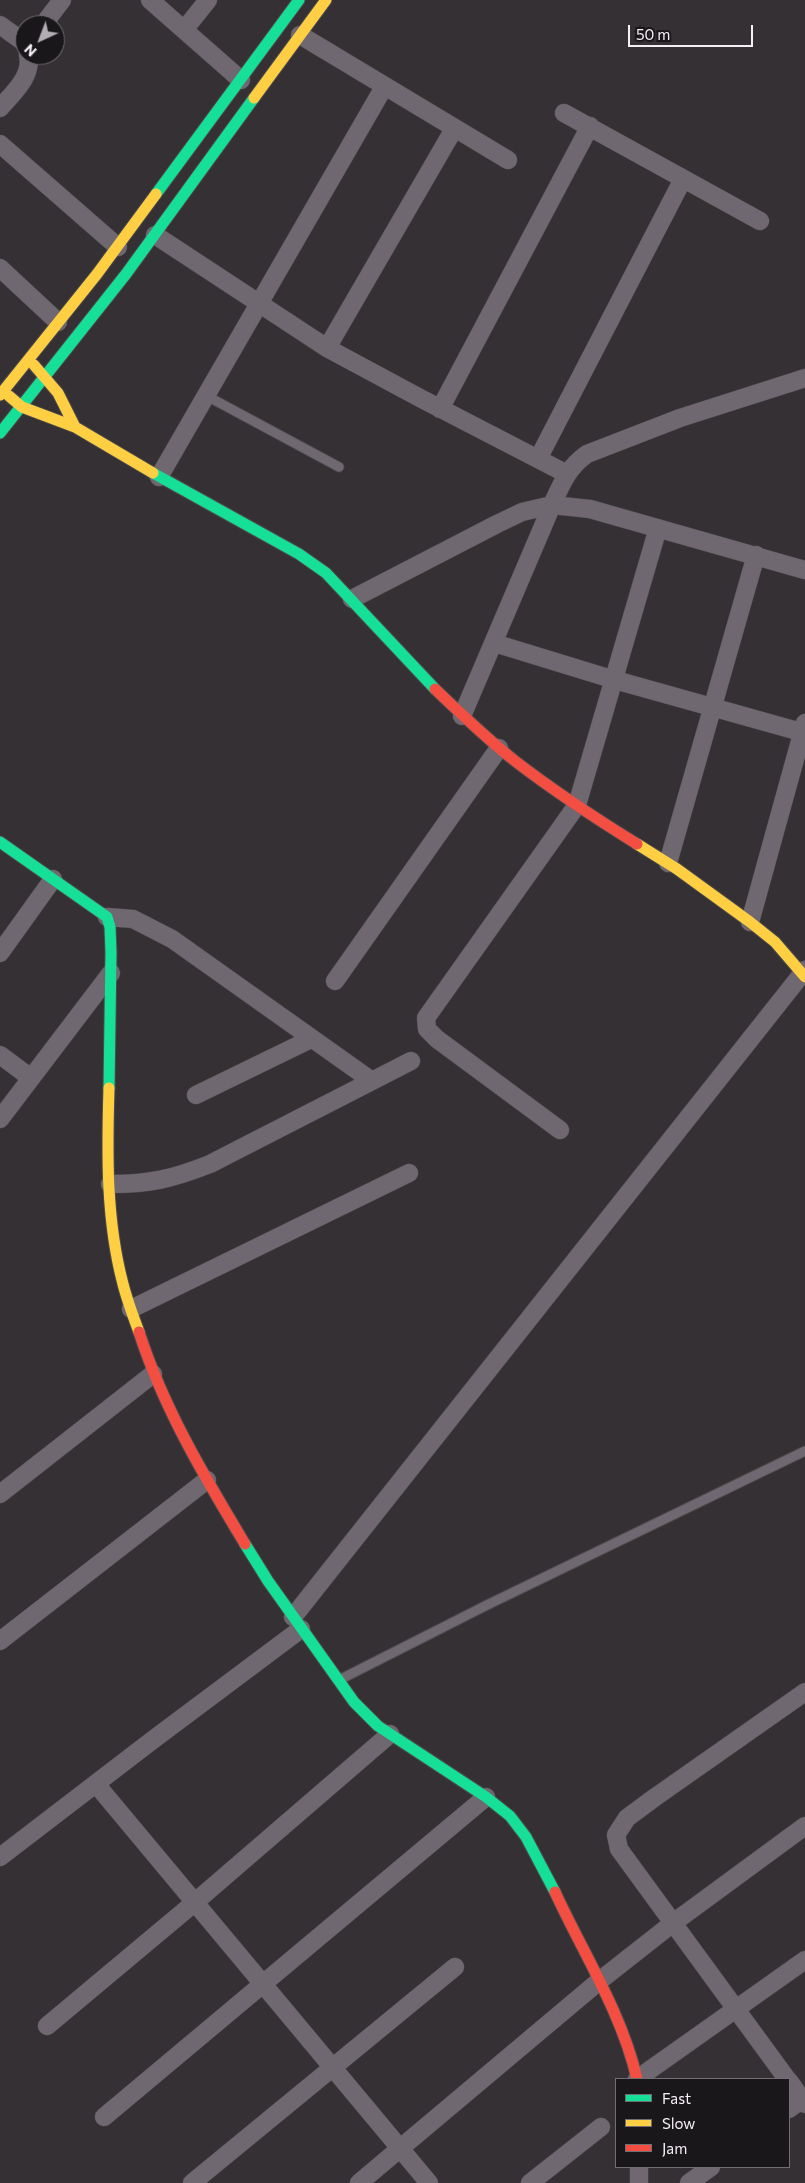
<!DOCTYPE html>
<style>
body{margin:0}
#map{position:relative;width:805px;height:2183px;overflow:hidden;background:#343034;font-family:Commissioner,sans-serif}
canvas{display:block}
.legend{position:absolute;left:615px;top:2078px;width:175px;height:90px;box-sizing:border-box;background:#1a171b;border:1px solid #726e73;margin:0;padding:6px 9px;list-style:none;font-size:15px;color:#f5f0f6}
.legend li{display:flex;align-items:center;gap:10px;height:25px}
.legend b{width:25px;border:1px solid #726e73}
.north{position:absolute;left:15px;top:15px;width:50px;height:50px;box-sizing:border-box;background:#1a171b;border:1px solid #726e73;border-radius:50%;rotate:223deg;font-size:14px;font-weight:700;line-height:20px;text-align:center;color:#f5f0f6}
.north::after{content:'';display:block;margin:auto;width:18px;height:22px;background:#b1adb2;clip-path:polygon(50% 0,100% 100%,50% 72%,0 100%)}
.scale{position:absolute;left:628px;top:25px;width:125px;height:22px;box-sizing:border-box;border:2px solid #f5f0f6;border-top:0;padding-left:6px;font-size:15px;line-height:18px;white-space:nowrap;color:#f5f0f6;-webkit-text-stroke:4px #1a171b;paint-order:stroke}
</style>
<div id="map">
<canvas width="805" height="2183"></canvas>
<ul class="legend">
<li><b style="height:6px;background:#16e098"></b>Fast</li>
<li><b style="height:6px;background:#ffcf43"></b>Slow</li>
<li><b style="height:6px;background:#f24e42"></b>Jam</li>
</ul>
<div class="north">N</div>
<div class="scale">50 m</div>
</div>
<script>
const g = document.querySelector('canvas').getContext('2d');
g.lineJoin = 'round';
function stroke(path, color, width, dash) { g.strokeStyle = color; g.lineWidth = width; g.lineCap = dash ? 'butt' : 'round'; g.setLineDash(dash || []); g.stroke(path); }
const lane = new Path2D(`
 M205,395l134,72
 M339,1680l148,-75 318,-154`);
const street = new Path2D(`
 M150,0l91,80
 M0,25l25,18
 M43,25l19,-25
 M184,30l24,-30
 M300,35l208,125
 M0,108c13,-15 33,-32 28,-53
 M564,113l196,108
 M0,144l118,103
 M155,235l172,113 93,50 147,76
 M0,268l58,54
 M327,348l127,-219
 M440,409l150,-283
 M538,459l145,-280
 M159,477l225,-390
 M352,599l145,-75 25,-12 30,-7 38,4 215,61
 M494,643l121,37 190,53
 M462,716l90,-211c9,-20 16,-38 35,-51l93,-36 125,-40
 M668,863l88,-308
 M107,917l26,2 39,20 200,142
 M750,922l55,-199
 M0,953l53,-74
 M335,981l164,-233
 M0,1055l31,23
 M196,1095l115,-56
 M0,1119l111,-146
 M560,1130l-123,-91 -10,-10 -1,-11 151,-213 81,-277
 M110,1184c40,0 62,-5 100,-20l201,-103
 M131,1309l278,-136
 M0,1494l153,-120
 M293,1617l512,-647
 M0,1641l207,-161
 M96,1784l333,399
 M0,1857l154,-118 147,-110
 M47,2026l147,-123 196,-169
 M637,2079l168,-119
 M787,2079l-168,-230 -3,-14 11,-17 27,-20 151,-106
 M789,2081l16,23
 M789,2109l16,-12
 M104,2117l382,-320
 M192,2183l263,-216
 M359,2183l239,-201 75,-59 132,-97
 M530,2183l71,-56
 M639,2183v-16
 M689,2183l22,-16`);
const fast = new Path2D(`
 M156,194l143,-194
 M0,433l126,-159 128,-176
 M153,473l146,81 27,19 109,116
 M0,842l107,75 3,10 1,25 -2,136
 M245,1544l23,37 86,121 24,24 108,71 24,19 16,21 29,55`);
const slow = new Path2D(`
 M254,98l72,-98
 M34,365l24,28 17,34
 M0,395l97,-121 59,-80
 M9,396l13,11 53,20 78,46
 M637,844l40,25 73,53 25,20 30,35
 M109,1088c-2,65 -3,132 14,196 4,16 10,32 16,48`);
const jam = new Path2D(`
 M435,689c26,25 52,50 80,72 39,30 80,57 122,83
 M139,1332c24,75 65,144 106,212
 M555,1892c28,61 67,121 82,187`);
stroke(lane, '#4e4c4e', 11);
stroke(street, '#4e4c4e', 19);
stroke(fast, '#4e4c4e', 13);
stroke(slow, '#4e4c4e', 13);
stroke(jam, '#4e4c4e', 13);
stroke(lane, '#6f6870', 9);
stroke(street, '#6f6870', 18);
stroke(fast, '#16e098', 11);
stroke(slow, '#ffcf43', 11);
stroke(jam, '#f24e42', 11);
</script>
